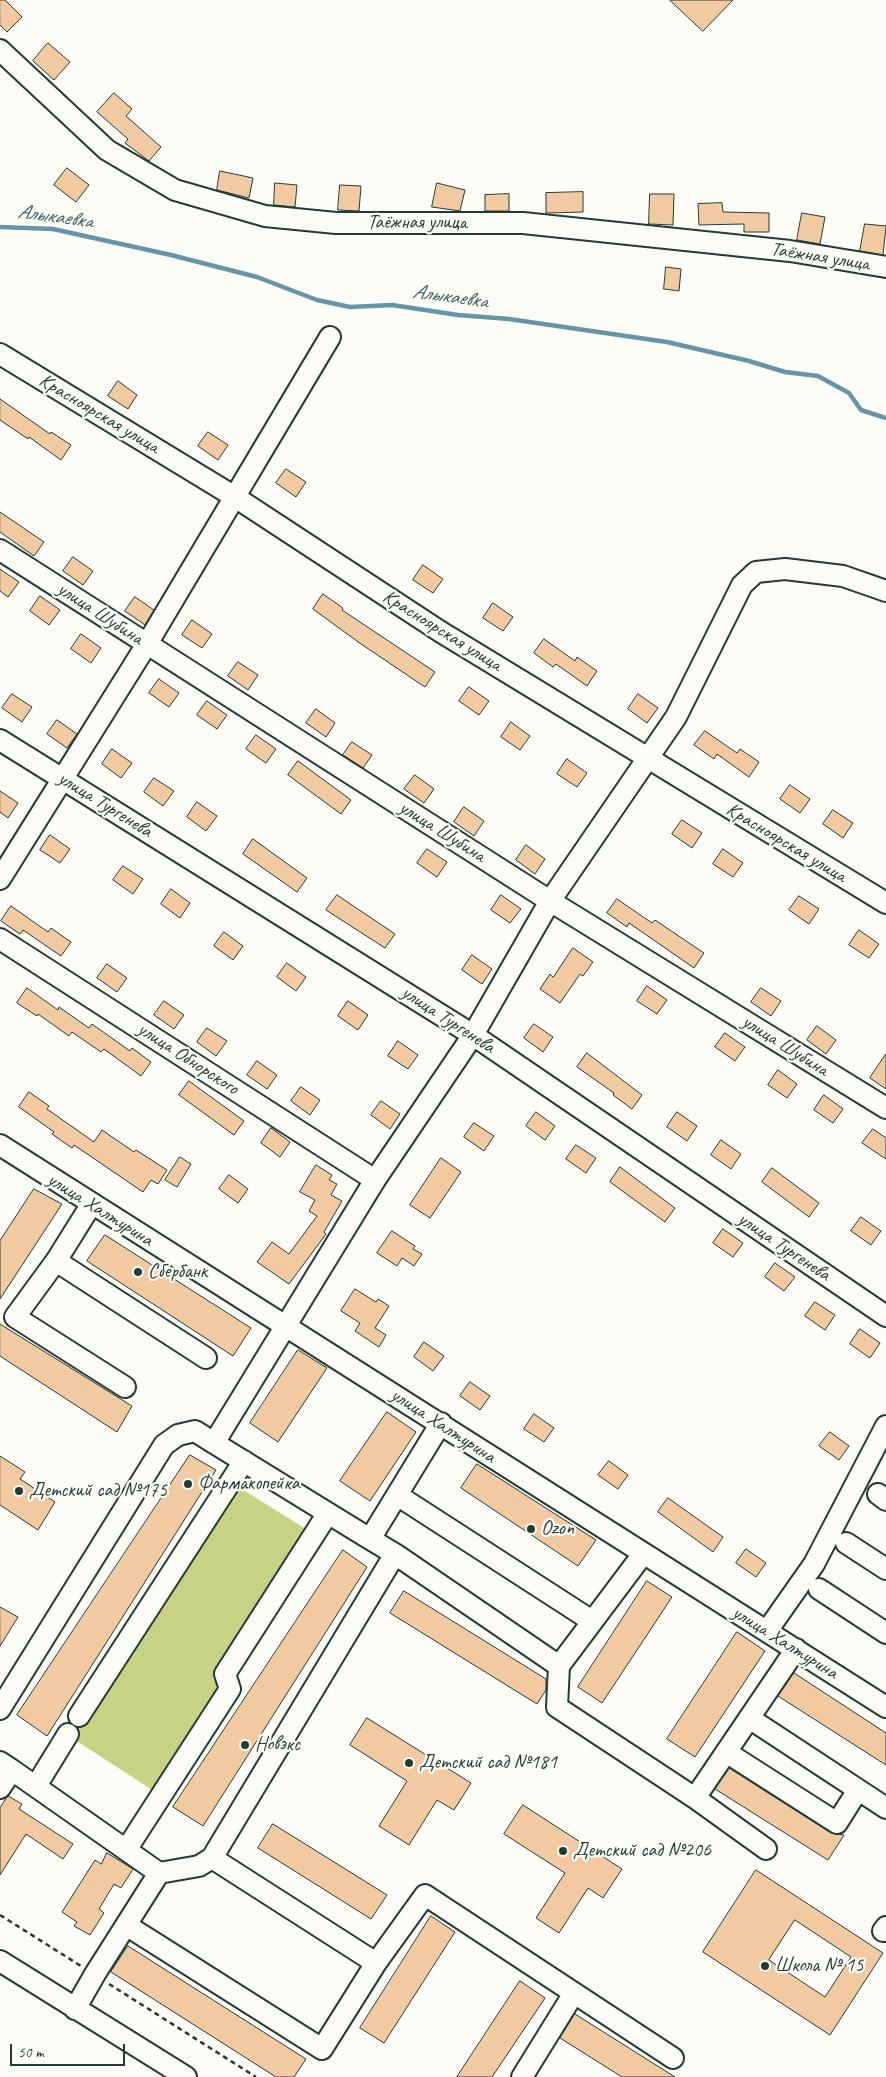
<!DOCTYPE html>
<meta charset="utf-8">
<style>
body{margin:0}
#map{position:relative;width:886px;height:2077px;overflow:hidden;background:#fdfcf7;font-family:Caveat,sans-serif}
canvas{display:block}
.scale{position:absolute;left:10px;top:2044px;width:115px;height:22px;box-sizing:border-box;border:2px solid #1f3d34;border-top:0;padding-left:6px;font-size:15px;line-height:18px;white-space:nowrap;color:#1f3d34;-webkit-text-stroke:4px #fdfcf7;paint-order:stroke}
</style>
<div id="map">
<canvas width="886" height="2077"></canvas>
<div class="scale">50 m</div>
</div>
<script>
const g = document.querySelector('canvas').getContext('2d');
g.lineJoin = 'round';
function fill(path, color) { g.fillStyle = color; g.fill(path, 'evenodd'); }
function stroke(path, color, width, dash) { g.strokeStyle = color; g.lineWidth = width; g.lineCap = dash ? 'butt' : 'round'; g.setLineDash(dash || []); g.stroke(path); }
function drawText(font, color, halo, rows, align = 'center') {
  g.font = font + ' Caveat,sans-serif'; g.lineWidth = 4.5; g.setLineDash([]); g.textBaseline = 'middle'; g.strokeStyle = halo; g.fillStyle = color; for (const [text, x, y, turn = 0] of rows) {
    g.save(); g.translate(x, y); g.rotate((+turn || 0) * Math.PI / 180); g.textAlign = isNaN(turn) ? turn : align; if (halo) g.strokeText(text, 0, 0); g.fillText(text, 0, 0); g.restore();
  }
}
const green = new Path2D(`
 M232,1483l90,56 -162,256 -91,-59z`);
const stream = new Path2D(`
 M0,227l53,2 118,26 86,22 60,23 33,7 42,-2 66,10 51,4 158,23 82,19 36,11 33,4 31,17 12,17 25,8`);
const building = new Path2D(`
 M0,0h5l17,17 -15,15 -7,-7z
 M670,0h63l-30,31z
 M48,43l22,19 -16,18 -21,-19z
 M114,93l18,16 -6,7 35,31 -12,14 -24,-18 3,-4 -31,-27z
 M67,168l22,17 -13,17 -22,-17z
 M220,171l33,7 -4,20 -32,-8z
 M275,183l22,2 -2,22 -21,-2z
 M437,183l28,7 -5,21 -28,-4z
 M340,185l21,1 -2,25 -21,-1z
 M583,192v20l-37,1v-20z
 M509,194v17h-24v-16z
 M650,194h24l-1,31 -24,-1z
 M722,203l1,9 46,1v19h-25v-8l-45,1 -1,-21z
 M802,213l23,4 -5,27 -23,-4z
 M865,224l21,2 -3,29 -23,-4z
 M666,267l15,2 -2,22 -15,-2z
 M118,381l19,14 -9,14 -20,-13z
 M0,399l50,35 1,-2 20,13 -10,15 -32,-23 -1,2 -28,-19z
 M208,432l20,13 -10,15 -20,-14z
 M286,469l20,13 -10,15 -20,-14z
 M0,512l44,30 -10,14 -34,-24z
 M73,557l20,14 -10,14 -20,-14z
 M423,565l20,14 -10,14 -20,-13z
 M0,569l19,13 -11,15 -8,-6z
 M323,594l20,14 -1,2 93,62 -10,15 -64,-43 -48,-35z
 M40,596l20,14 -11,15 -19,-14z
 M135,597l19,13 -9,15 -20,-14z
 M493,603l20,14 -10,14 -20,-13z
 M192,620l20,14 -10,14 -20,-13z
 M81,634l20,14 -10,15 -20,-14z
 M544,639l31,22 2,-4 20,14 -10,15 -31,-22 -3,3 -19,-14z
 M238,662l20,13 -10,15 -20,-14z
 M159,679l20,14 -10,14 -20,-14z
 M469,687l20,14 -10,14 -20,-14z
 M12,694l20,13 -10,15 -20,-14z
 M638,694l20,14 -11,15 -19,-14z
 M207,701l20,14 -10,14 -20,-14z
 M316,709l19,14 -9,14 -20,-14z
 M57,720l20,14 -10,14 -20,-14z
 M511,722l19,14 -10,14 -19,-13z
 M705,731l32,22 3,-4 19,13 -10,15 -32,-23 -3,5 -20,-14z
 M256,735l20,14 -10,14 -20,-14z
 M352,742l20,13 -9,13 -20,-13z
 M112,749l20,14 -11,15 -19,-14z
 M567,759l20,14 -10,14 -20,-13z
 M298,761l53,39 -10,14 -53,-39z
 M415,775l19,14 -10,14 -20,-14z
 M154,778l20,13 -11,15 -19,-14z
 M790,785l20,14 -10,14 -20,-14z
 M0,791l18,12 -10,15 -8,-6z
 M197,802l20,14 -11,15 -19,-14z
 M464,807l20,14 -10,15 -20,-14z
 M833,810l20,13 -10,15 -20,-14z
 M682,820l20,13 -10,15 -20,-14z
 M50,835l20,14 -10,14 -20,-13z
 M253,839l54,39 -10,14 -54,-38z
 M526,845l19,14 -10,15 -19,-14z
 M427,849l20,13 -10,15 -20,-14z
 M723,849l20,14 -10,14 -20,-13z
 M123,866l20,13 -10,15 -20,-14z
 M171,889l19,14 -10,15 -19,-14z
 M337,895l58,39 -10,14 -59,-38z
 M501,895l20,14 -11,14 -19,-13z
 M799,896l20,13 -10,15 -20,-14z
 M617,899l35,24 3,-3 49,33 -10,15 -65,-45 -2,4 -20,-14z
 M11,906l37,26 3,-4 20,14 -10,14 -38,-26 -3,4 -19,-13z
 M859,930l20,14 -10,14 -20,-13z
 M224,932l19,14 -10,14 -19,-14z
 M573,948l20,14 -10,14 -3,-2 -20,29 -20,-14 10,-15 3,3z
 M472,955l20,14 -10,15 -20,-14z
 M287,963l19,14 -10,14 -19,-14z
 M107,964l20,14 -10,14 -20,-14z
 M647,986l20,14 -10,14 -20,-13z
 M27,988l31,22 1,-3 30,21 3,-4 38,27 2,-3 19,14 -10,14 -37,-27 -3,3 -29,-20 -3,4 -31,-22 -1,2 -20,-13z
 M761,988l20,13 -10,15 -20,-14z
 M164,1001l20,14 -10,14 -20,-14z
 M348,1001l20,14 -10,15 -20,-14z
 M534,1024l19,13 -10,15 -19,-14z
 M817,1026l19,14 -10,14 -19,-14z
 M207,1028l20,13 -11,15 -19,-14z
 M725,1033l20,14 -10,14 -20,-14z
 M398,1041l20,14 -10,14 -20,-13z
 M587,1053l55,42 -10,14 -19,-14 1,-2 -37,-26z
 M886,1054v35l-16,-11z
 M257,1061l20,14 -10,14 -20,-14z
 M778,1070l19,14 -10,14 -19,-13z
 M189,1081l55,40 -10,14 -55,-40z
 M301,1087l19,13 -10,15 -19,-14z
 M29,1092l20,14 -2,3 47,33 8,-12 32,22 2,-2 31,20 -9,14 -7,-4 -8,12 -69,-47 -2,3 -20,-14 2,-2 -35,-25z
 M824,1095l19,14 -10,14 -19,-13z
 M381,1101l19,13 -10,15 -19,-14z
 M536,1112l19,14 -10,14 -19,-14z
 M677,1112l20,14 -10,15 -20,-14z
 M474,1123l20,13 -10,15 -20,-14z
 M271,1128l19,14 -10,15 -19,-14z
 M873,1129l13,9v21l-24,-16z
 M721,1140l20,14 -10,15 -20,-14z
 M576,1145l20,13 -10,15 -20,-14z
 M180,1157l11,7 -14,23 -12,-7z
 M441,1158l20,14 -31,46 -20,-13z
 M316,1165l16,10 -3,5 8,4 -6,11 11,6 -18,31 2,2 -37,50 -32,-22 15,-20 17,12 28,-38 -8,-5 6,-11 -15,-8z
 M620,1167l55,41 -10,14 -55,-40z
 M772,1168l47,35 -10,14 -47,-35z
 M229,1175l19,14 -10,14 -19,-14z
 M34,1189l28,15 -62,95v-58z
 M861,1217l20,14 -10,14 -20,-14z
 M723,1229l20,14 -10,14 -20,-14z
 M392,1231l23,15 -2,3 9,5 -8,12 -12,-8 -5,8 -20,-13z
 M105,1235l146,93 -18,28 -146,-95z
 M775,1263l20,14 -11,14 -19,-14z
 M355,1289l21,13 2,-3 11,7 -14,22 11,7 -7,12 -24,-16 5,-8 -19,-12z
 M815,1302l20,13 -10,15 -20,-14z
 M0,1324l132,82 -15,26 -117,-76z
 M860,1329l20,14 -10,15 -20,-14z
 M424,1342l20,14 -11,15 -19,-14z
 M298,1350l29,18 -49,74 -28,-19z
 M470,1382l20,14 -10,14 -20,-14z
 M387,1412l29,20 -46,69 -30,-20z
 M534,1414l20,14 -10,14 -20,-13z
 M830,1432l19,14 -10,14 -20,-14z
 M190,1455l26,15 -169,266 -30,-21z
 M0,1456l25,16 -5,7 35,23 -17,28 -38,-25z
 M609,1461l19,14 -10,14 -20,-14z
 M477,1464l119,76 -18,26 -117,-78z
 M668,1498l55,39 -10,15 -55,-40z
 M746,1549l20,14 -10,14 -20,-14z
 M343,1550l24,17 -164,259 -30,-19z
 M647,1581l25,16 -70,106 -24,-16z
 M404,1591l142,88v11l-9,14 -147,-91z
 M0,1607l18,10 -18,29z
 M737,1632l28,19 -70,106 -28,-18z
 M794,1673l92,60v32l-108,-69z
 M367,1718l104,65 -17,27 -17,-10 -28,45 -30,-19 28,-45 -57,-36z
 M729,1768l102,65 13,2 -16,25 -113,-71z
 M8,1796l14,8 -3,5 54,35 -10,15 -37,-25 -26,41v-67z
 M523,1805l99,64 -19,29 -15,-10 -29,45 -23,-15 29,-45 -61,-39z
 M273,1824l114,71 -16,24 -113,-71z
 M107,1853l26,16 -12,19 -7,-4 -15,25 5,4 -14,22 -16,-9 3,-4 -15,-10 33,-52 6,4z
 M756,1870l127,83 -53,82 -127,-83zM795,1920l56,37 -26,40 -56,-37z
 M431,1916l24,16 -71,111 -24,-15z
 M128,1946l178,113 -12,18h-18l-165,-105z
 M520,1981l25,17 -53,79h-35z
 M575,2014l100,63h-53l-62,-39z`);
const path = new Path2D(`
 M0,1915l81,51
 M109,1984l147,93`);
const minor = new Path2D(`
 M0,50l107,100 68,40 90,26 71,7h187l267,28 96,16
 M0,354l235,143 206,135 445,271
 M0,550l550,351 336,207
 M0,740l473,295 413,281
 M0,879l147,-235 183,-307
 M0,939l375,241
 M0,1145l886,562
 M91,1205l-35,56 150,97
 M56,1261l-41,56 110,70
 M214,1443l156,96
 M878,1494l8,6
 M397,1495l195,126
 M846,1543l40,26
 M395,1554l164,112 84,-112
 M819,1589l67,44
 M767,1631l47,-67 72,-138
 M559,1666l-2,41 138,91 71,51
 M0,1709l164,-264 14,-10 17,-4 19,12 161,-263 98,-145 77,-134 126,-184 66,-132 14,-13 29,-3 58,7 43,15
 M79,1716l165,-255
 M749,1718l137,90
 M726,1752l111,71 21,-33
 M0,1762l12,8 -12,18
 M12,1770l147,103
 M36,1786l32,-52
 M695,1798l101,-149
 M126,1850l104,-161 -5,-15 103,-161
 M212,1858l164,105 49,-68 248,163
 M126,1925l196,124 54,-86
 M883,1931l3,-4
 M0,1961l186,116
 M75,2009l20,-35 64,-101 40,-7 13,-8 183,-304 -25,-15 71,-116
 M522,2077l52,-84`);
const markers = [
 [138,1272,5,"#1f3d34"],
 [188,1484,5,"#1f3d34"],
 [19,1491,5,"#1f3d34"],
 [531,1529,5,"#1f3d34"],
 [245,1745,5,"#1f3d34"],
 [409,1763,5,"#1f3d34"],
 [563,1851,5,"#1f3d34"],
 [765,1966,5,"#1f3d34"]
];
const streetNames = [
 ["Таёжная улица",417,223],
 ["Таёжная улица",820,257,9],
 ["Красноярская улица",99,414,31],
 ["улица Шубина",100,614,33],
 ["Красноярская улица",442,631,32],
 ["улица Тургенева",105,805,32],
 ["улица Шубина",442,832,32],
 ["Красноярская улица",786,843,31],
 ["улица Тургенева",448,1020,33],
 ["улица Шубина",785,1046,32],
 ["улица Обнорского",188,1059,33],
 ["улица Халтурина",100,1210,32],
 ["улица Тургенева",784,1247,34],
 ["улица Халтурина",443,1426,33],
 ["улица Халтурина",785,1643,32]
];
const poiNames = [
 ["Сбербанк",148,1272],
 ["Фармакопейка",198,1484],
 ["Детский сад №175",29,1491],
 ["Ozon",541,1529],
 ["Новэкс",255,1745],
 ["Детский сад №181",419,1763],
 ["Детский сад №206",573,1851],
 ["Школа № 15",775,1966]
];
const waterNames = [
 ["Алыкаевка",55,217,8],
 ["Алыкаевка",450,297,8]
];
fill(green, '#c7d285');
stroke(stream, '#6695a8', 4.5);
fill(building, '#f2caa2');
stroke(building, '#1f3d34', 1);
stroke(minor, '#1f3d34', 24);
stroke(path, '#1f3d34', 2.5, [5, 4]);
stroke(minor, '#fdfcf7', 20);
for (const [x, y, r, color] of markers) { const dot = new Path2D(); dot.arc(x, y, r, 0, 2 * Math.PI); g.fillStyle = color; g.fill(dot); stroke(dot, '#fdfcf7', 2); }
drawText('20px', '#1f3d34', '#fdfcf7', streetNames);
drawText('20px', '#1f3d34', '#fdfcf7', poiNames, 'left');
drawText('italic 21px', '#3d6264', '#fdfcf7', waterNames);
</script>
